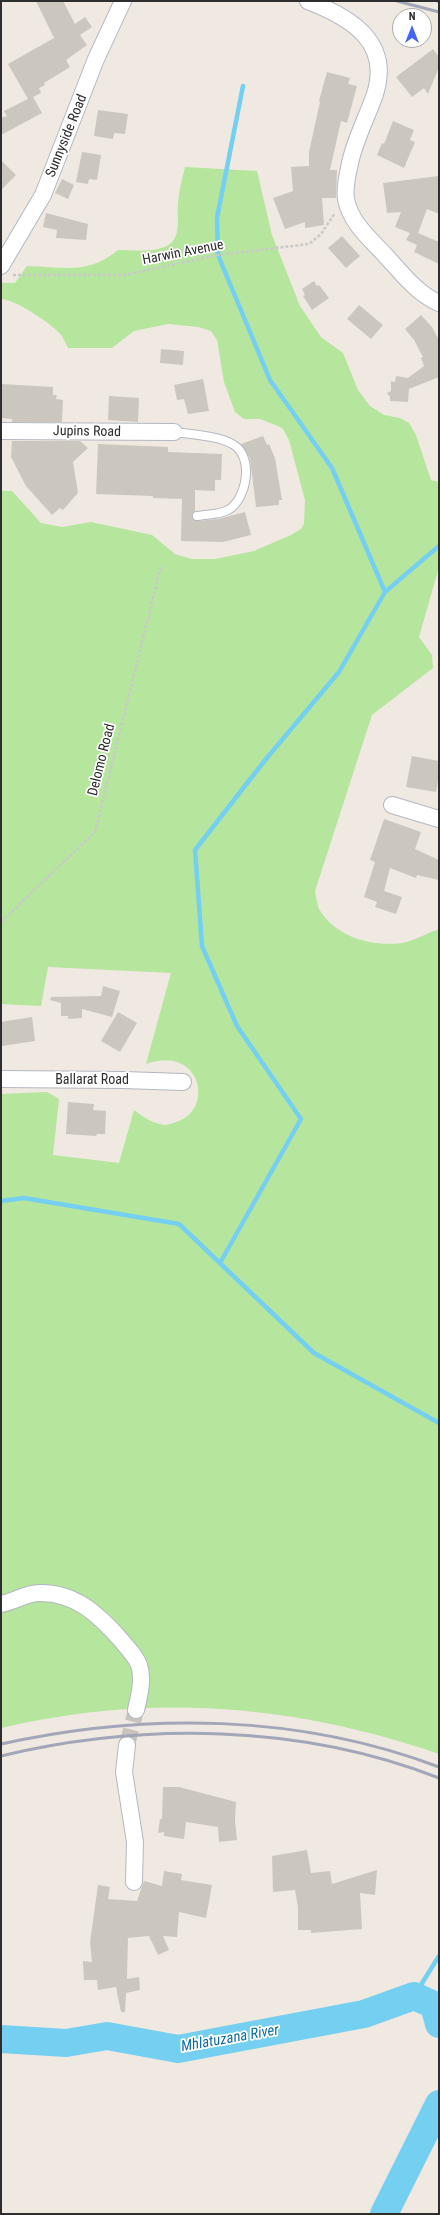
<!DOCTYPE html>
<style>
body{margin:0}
#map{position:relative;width:440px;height:2215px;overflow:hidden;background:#efe9e1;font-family:"Roboto Condensed",sans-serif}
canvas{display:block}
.frame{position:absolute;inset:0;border:2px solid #2e2e2e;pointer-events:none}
.north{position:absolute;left:392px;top:8px;width:40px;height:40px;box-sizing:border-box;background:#fff;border:1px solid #ababab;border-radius:50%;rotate:0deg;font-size:11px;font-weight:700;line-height:16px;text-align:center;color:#2e2e2e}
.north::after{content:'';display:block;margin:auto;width:14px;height:18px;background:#4264fb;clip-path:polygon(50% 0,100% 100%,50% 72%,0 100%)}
</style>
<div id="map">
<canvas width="440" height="2215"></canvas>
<div class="frame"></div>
<div class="north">N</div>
</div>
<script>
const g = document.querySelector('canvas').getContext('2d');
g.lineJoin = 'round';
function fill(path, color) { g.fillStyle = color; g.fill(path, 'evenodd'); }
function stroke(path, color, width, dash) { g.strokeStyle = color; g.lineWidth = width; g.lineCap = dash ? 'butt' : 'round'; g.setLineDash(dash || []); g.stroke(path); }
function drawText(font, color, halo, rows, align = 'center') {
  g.font = font + ' "Roboto Condensed",sans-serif'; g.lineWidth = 3.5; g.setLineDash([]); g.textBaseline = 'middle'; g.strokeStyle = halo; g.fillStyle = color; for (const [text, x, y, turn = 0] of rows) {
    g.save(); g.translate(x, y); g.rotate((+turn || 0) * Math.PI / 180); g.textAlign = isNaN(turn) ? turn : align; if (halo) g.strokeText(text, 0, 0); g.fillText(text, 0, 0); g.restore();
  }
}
const green = new Path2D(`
 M185,167l72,4 15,64 28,71 21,31 22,16 15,37 12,16 14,9 16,3 9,5 7,12 15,45 8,2v85l-20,70 13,18 1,13 -61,47 -57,176c1,5 2,13 4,18 16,28 53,38 83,34 12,-2 25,-10 37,-14v825c-147,-50 -287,-61 -438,-26v-634l46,-2 12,7 -6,56 66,8 15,-53c9,7 18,13 30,15 4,0 8,-2 12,-3 39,-11 26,-78 -30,-58l25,-91 -123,-6 -7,39 -40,-2v-513h11l29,32 21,4 29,-5 61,13 23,19 17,5h23l39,-8 37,-16 10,-6 3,-5 1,-24 -16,-60 -6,-11 -5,-3 -18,-7h-16l-9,-7 -11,-30 -7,-42 -6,-9 -13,-4 -30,-3 -34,7 -22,17h-44c-2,-4 -4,-8 -6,-12 -8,-11 -47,-37 -61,-37v-16h14l12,-17c36,1 61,9 91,-16 18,0 56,6 59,-19 2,-9 0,-18 1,-28 1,-12 4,-24 7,-36z`);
const stream = new Path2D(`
 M385,592l54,-46
 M1,1201l23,-3 155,26 135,129 125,70
 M220,1263l81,-144 -64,-93 -35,-80 -7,-96 71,-91 73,-87 46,-80 -53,-124 -62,-88 -52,-125 -1,-37 26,-132
 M414,1996l25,-40`);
const river = new Path2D(`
 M1,2039l65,4 41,-7 71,13 186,-35 50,-18 20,9 5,19
 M384,2214l55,-110`);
const building = new Path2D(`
 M36,1h27l12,23 10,-7 7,10 -12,8 7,10 -21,15 4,7 -26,16 1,2 -6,3 2,5 -8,4 9,16 -41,22v-17l6,-2 -3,-5 24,-12 -20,-35 46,-26z
 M433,49l6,8v10l-11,27 -4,-6 -12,9 -16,-20z
 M327,72l23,6 -2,6 9,2 -10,37 -6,-2 -11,49h7l-1,28h-14l2,27 -19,3v-6l-20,7 -12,-31 20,-7 -2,-24 18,-1v-14l11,-50 -1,-1z
 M98,110l30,4 -3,20 -11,-1 -1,6 -19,-3z
 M393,121l21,9 -4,10 5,2 -11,26 -27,-13 5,-12 2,1z
 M82,152l19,3 -4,25 -8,-1 -1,5 -12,-2z
 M1,160l15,15 -15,15z
 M439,176v38l-12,-5 -9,24 21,9v22l-25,-12 3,-7 -11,-5 4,-7 -15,-6 6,-15 -14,1 -4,-30z
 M62,179l12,6 -6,14 -13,-6z
 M46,213l42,11 -2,16 -30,-2 1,-8 -14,-3z
 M342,236l18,20 -14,12 -18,-20z
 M314,281l3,5 2,-1 10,13 -17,12 -9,-14 2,-1 -3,-6z
 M359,305l24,20 -12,14 -24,-20z
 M421,315l11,12 7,13v37l-30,12 -1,13 -18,-1v-4l-3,-4 4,-2v-10l4,1 1,-6 12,2 16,-12 -3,-8 2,-1 -9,-17 -9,-11z
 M161,349l23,2 -1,14 -23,-2z
 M203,379l6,32 -21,3 -4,-15 -7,1 -3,-15z
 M1,384l52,3v8h4l-1,4 7,1 -1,22h-50v-3l-11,-1z
 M109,396l30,2 -1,24 -30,-2z
 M263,436l4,9 2,-1 6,14 7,42h-3v5l-23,2 -6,-49 -9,-14z
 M12,441h68l8,7 -15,14 5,31 -15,17 -3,-2 -8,7 -26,-29 -15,-29z
 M98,444l70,3v5l54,2 -1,26h-6v11l-20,-1v21l-3,6 6,4 20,-2 27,-7 6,23 -28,7 -42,-1 1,-42 -29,-1v-2l-57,-2z
 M412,756l27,5v15l-3,16 -30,-5z
 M384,819l37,13 -6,17 24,11v20l-22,-5 -1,3 -26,-10 -6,23 18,6 -6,17 -21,-7 2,-5 -13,-5 11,-35 -5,-2z
 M103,986l17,5 -8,26 -30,-8v9l-14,1v-3h-7v-13l-11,-3 1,-3 50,-1z
 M118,1012l19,11 -17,29 -19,-11z
 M32,1017l3,24 -33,5 -1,-24z
 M68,1102l26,2 -1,6 13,1 -1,23h-8l-1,2 -30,-2z
 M163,1787h16l57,15 -1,19 2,19 -18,2 -1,-15 -32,-5 -2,17 -20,-3v-4l-6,1 2,-14h2z
 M307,1850l4,23 19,-2 2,13 45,-14 -2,25 -15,-2 2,36 -51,4v-3h-13v-23l-3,-17 -22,2 -1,-36z
 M164,1871l18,3 -1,6 31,5 -6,33 -27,-6 -2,25 -14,-1 6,14 -11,5 -9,-19 -21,2 -1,41 12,-2 1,13 -14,3 -1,19h-4l-5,-25 -18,3 -1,-10h-13l-1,-19 9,1 -2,-20 8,-57 12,2 -2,12 29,2 7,-20 18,5z`);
const streetTunnel = new Path2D(`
 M127,1745l9,-35`);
const path = new Path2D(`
 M13,275h111l94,-20 91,-11 12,-10 14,-21
 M1,922l94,-90 66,-266`);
const lane = new Path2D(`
 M174,432c16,2 47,4 60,13 20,13 13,54 -6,65 -9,5 -21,4 -31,6`);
const street = new Path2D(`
 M308,1c44,17 85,42 66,96 -8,22 -19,43 -24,66 -2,10 -6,25 -4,36 4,23 24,40 39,56 16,17 32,39 54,48
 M1,266l42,-71 53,-136 27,-58
 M1,431l173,1
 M392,805l47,14
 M1,1079l122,1 60,2
 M1,1604c13,-2 25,-11 38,-11 36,-1 60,22 82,47 6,8 15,16 18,25 5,15 0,31 -3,45
 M127,1745l-3,27 11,70 -1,40`);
const rail = new Path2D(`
 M397,1l42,11
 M437,1l2,1
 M1,1744c145,-32 298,-30 438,23
 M1,1756c143,-34 300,-32 438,22`);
const streetNames = [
 ["Sunnyside Road",67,136,-68],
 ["Harwin Avenue",183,253,-11],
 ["Jupins Road",87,432,1],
 ["Delomo Road",102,760,-76],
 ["Ballarat Road",92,1080]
];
const waterNames = [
 ["Mhlatuzana River",230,2039,-10]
];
fill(green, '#b6e59e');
stroke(stream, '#75cff0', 4.5);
stroke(river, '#75cff0', 28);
fill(building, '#cbc7bf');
stroke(streetTunnel, '#c8c4bd', 16, [16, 8]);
stroke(lane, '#b4b7c1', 10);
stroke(street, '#b4b7c1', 18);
stroke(path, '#c9c9c9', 2.5, [3, 2]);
stroke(lane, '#fff', 8);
stroke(street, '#fff', 16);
stroke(rail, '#a3a6b8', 3);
drawText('14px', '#2e2e2e', '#fff', streetNames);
drawText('italic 15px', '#0d6fa3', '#fff', waterNames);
</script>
